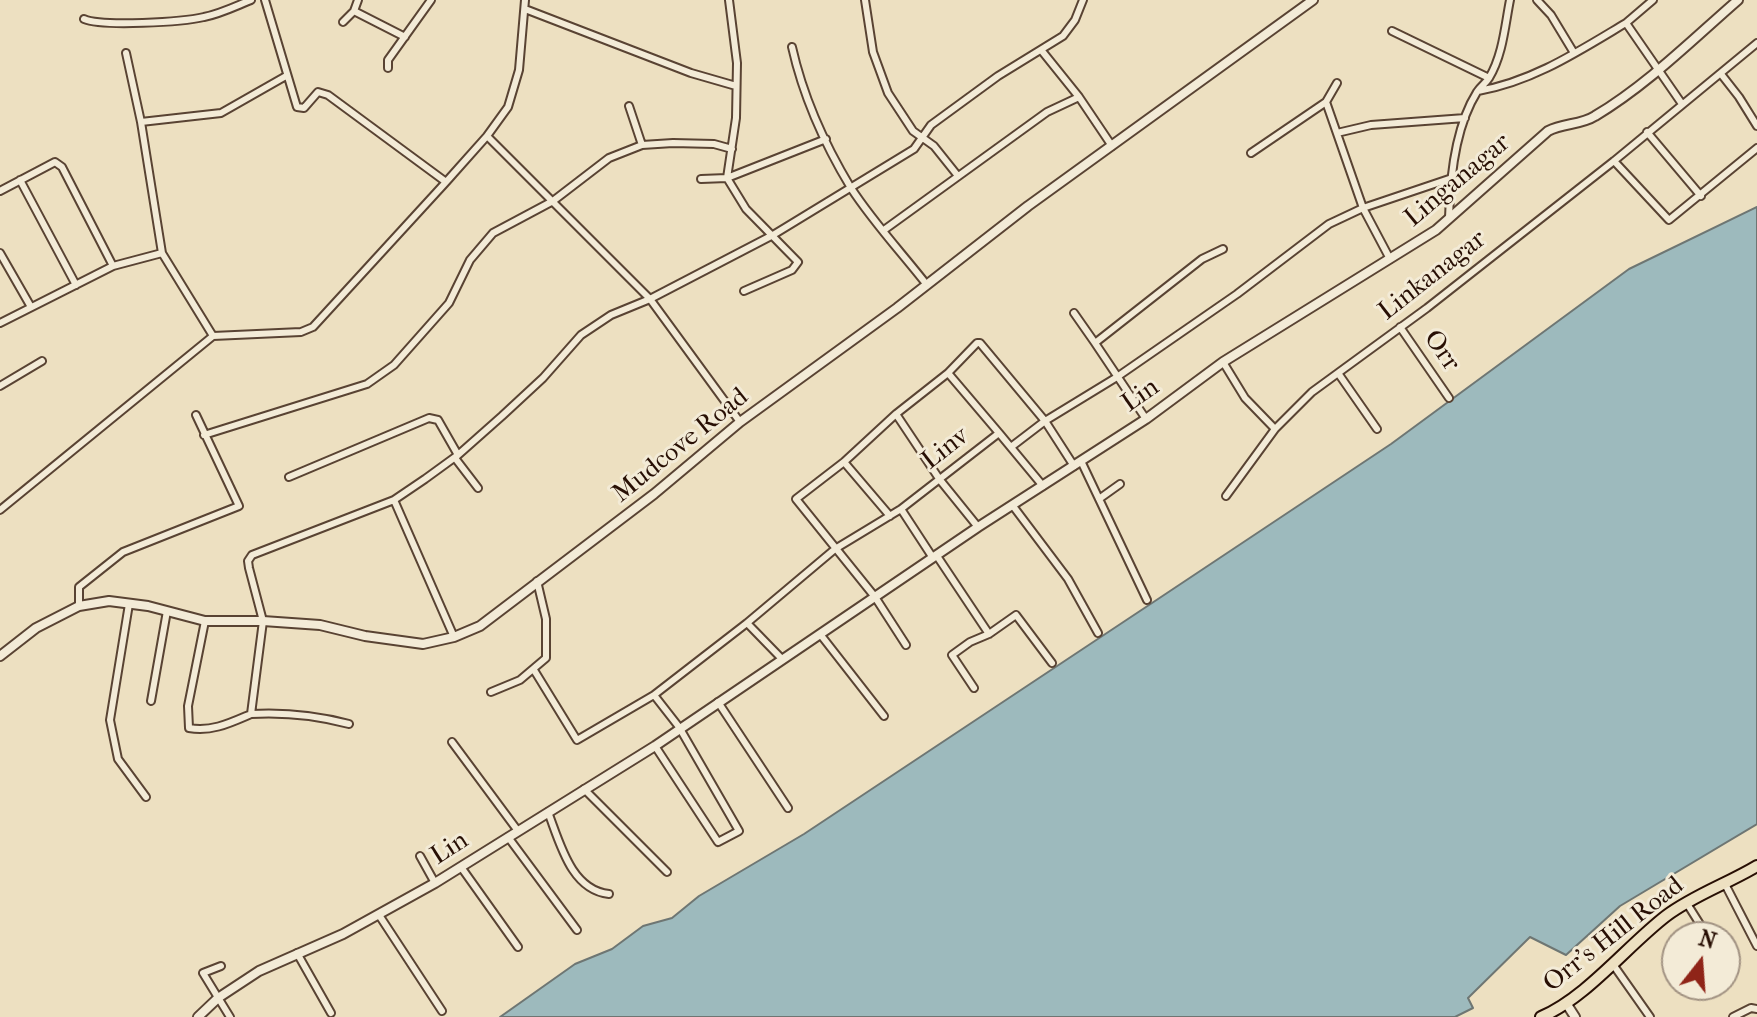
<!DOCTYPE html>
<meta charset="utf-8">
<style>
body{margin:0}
#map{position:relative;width:1757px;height:1017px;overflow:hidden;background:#ede0c1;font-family:"IM FELL French Canon",serif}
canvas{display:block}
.north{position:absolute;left:1661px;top:921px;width:80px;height:80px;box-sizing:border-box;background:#f3ebd7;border:2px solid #a29383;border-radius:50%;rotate:17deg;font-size:22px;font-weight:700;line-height:32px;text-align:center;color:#280f04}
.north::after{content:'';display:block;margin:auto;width:28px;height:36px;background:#8f2418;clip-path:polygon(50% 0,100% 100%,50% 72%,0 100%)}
</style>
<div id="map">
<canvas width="1757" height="1017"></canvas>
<div class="north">N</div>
</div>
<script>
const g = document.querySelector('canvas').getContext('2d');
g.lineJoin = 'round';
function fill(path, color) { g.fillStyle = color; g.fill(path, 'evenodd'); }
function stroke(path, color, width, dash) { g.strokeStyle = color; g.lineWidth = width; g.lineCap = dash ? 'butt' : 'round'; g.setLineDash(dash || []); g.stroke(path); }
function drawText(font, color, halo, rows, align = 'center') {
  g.font = font + ' "IM FELL French Canon",serif'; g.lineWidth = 6; g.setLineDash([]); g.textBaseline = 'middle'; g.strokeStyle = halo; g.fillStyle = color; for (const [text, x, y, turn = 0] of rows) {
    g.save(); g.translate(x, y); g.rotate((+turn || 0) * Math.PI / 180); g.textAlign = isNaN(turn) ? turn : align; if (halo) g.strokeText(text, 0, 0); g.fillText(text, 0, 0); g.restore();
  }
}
const water = new Path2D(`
 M1757,207v617l-137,82 -54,49 -36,-18 -62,61 5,10 -18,9h-955l75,-53 37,-15 31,-23 29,-8 27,-22 105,-62 348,-231 239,-159 238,-175z`);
const minor = new Path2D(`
 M265,0l32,107 7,1 14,-16 10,3 118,87
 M729,0l8,63 -1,55 -9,60 19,31 52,53 -6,8 -48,21
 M865,0l8,52 15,41 25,38 21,15 24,30
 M1537,0l14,15 23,38
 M525,9l166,64 45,13
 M354,11l51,26
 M84,19c18,8 99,3 120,-2 16,-3 32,-11 47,-17
 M343,22l11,-11 4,-11
 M1626,23l27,-23
 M1392,31l97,47
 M792,47c11,49 33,98 59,141 22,34 51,65 76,97
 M1042,51l37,46 33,49
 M126,53l15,69 21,131 51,83
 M388,68v-8l43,-60
 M1721,74l18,23 18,29
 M1478,91c54,-9 101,-40 148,-68l56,81
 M1326,102l37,106 27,51
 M629,106l13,39
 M141,122l80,-9 65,-37
 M1647,132l54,64
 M1337,133l34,-8 94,-7
 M487,136l163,163 90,123
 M1251,153l75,-51 11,-19
 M1614,161l55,59 88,-72
 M701,179l26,-1 99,-39
 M20,180l56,105
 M0,191l55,-29 7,5 51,99
 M1449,218c1,-41 6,-91 28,-126 4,-6 9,-9 12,-14 14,-23 16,-53 21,-78
 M884,230l163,-118 32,-15
 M0,253l31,54
 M1074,313l21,30
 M0,323l113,-57 49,-13
 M1400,327l49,71
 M1223,362l22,36 30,31
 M948,373l29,-30h3l65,78 -34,26
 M1338,373l39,56
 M0,386l42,-25
 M896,414l52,-41 51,60
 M1146,419l-51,-76 107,-84 21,-10
 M204,435l163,-51 27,-19 55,-62 21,-43 23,-27 60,-32 56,-43 33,-13 31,-2 41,1 18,5
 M455,458l23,30
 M1081,461l66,139
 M844,462l46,54
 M1074,466l-29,-45 72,-44 120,-83 92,-70 34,-16 89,-30
 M289,477l140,-59 9,2 20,35
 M1226,496l49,-67 37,-37 115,-84 187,-147 143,-118
 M1099,499l21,-15
 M394,500l60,137
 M1013,506l55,73 30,54
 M901,509l32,49
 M0,510l213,-174 88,-4 12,-5 133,-145 41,-46 21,-29 11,-37 6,-70
 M937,556l52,78 -19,8 -18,13 22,33
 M129,604l-19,116 8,39 28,38
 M79,606v-19l44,-35 116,-46 -43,-91
 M205,621l-17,85 1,22c23,4 41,-5 62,-14
 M820,634l64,82
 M989,634l27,-19 36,48
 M906,645l-31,-48 -79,-98 48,-37 52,-48 44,66 38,47
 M782,659l-35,-36 88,-74 66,-40 98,-76 44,53
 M534,670l43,70 77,-45 93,-72
 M491,692l29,-12 26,-22v-39l-9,-38
 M654,695l25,32 60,104 -21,11 -63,-96
 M151,701l16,-90
 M718,702l70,106
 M349,724c-34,-9 -63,-12 -98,-10l12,-93 -14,-53 -1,-7 4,-6 142,-55 31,-21 33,-24 44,-39 41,-38 38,-43 30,-20 39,-16 123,-64 141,-86 17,-24 67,-49 65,-40 12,-16 8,-20
 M452,742l66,89
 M584,789l83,83
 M548,812c12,31 23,78 61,82
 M508,837l69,93
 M420,856l15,27
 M461,867l57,80
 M1725,884l32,62
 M1686,902l22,35
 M379,915l63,96
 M297,953l34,60
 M1612,963l38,54
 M1725,964l4,6
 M221,966l-18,7 27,44
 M1733,1017l18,-9 6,1`);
const tertiary = new Path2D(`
 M0,656l36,-28 43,-22 30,-5 39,5 57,15h58l57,4 45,11 58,8 31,-7 26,-11 174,-132 86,-72 157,-114 131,-102 285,-206
 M1566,1003l9,14
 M198,1017l20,-19 41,-27 84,-37 92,-51 220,-137 323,-219 168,-108 77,-57 213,-132 112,-99c15,-8 33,-6 47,-15 52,-31 97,-76 143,-116`);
const primary = new Path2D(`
 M1541,1017c45,-19 86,-71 125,-101 28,-21 61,-32 91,-50`);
const streetNames = [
 ["Linganagar",1458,181,-40],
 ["Linkanagar",1433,276,-38],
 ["Orr",1441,351,56],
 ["Lin",1141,396,-35],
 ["Mudcove Road",681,446,-39],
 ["Linv",946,449,-38],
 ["Lin",450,849,-33],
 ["Orr’s Hill Road",1614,935,-38]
];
fill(water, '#9dbabd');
stroke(water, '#6e7673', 2);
stroke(minor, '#594333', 10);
stroke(tertiary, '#594333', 12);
stroke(primary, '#280f04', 14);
stroke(minor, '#f3ebd7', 6);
stroke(tertiary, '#f3ebd7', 8);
stroke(primary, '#ede0c1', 10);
drawText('26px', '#280f04', '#f3ebd7', streetNames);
</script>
